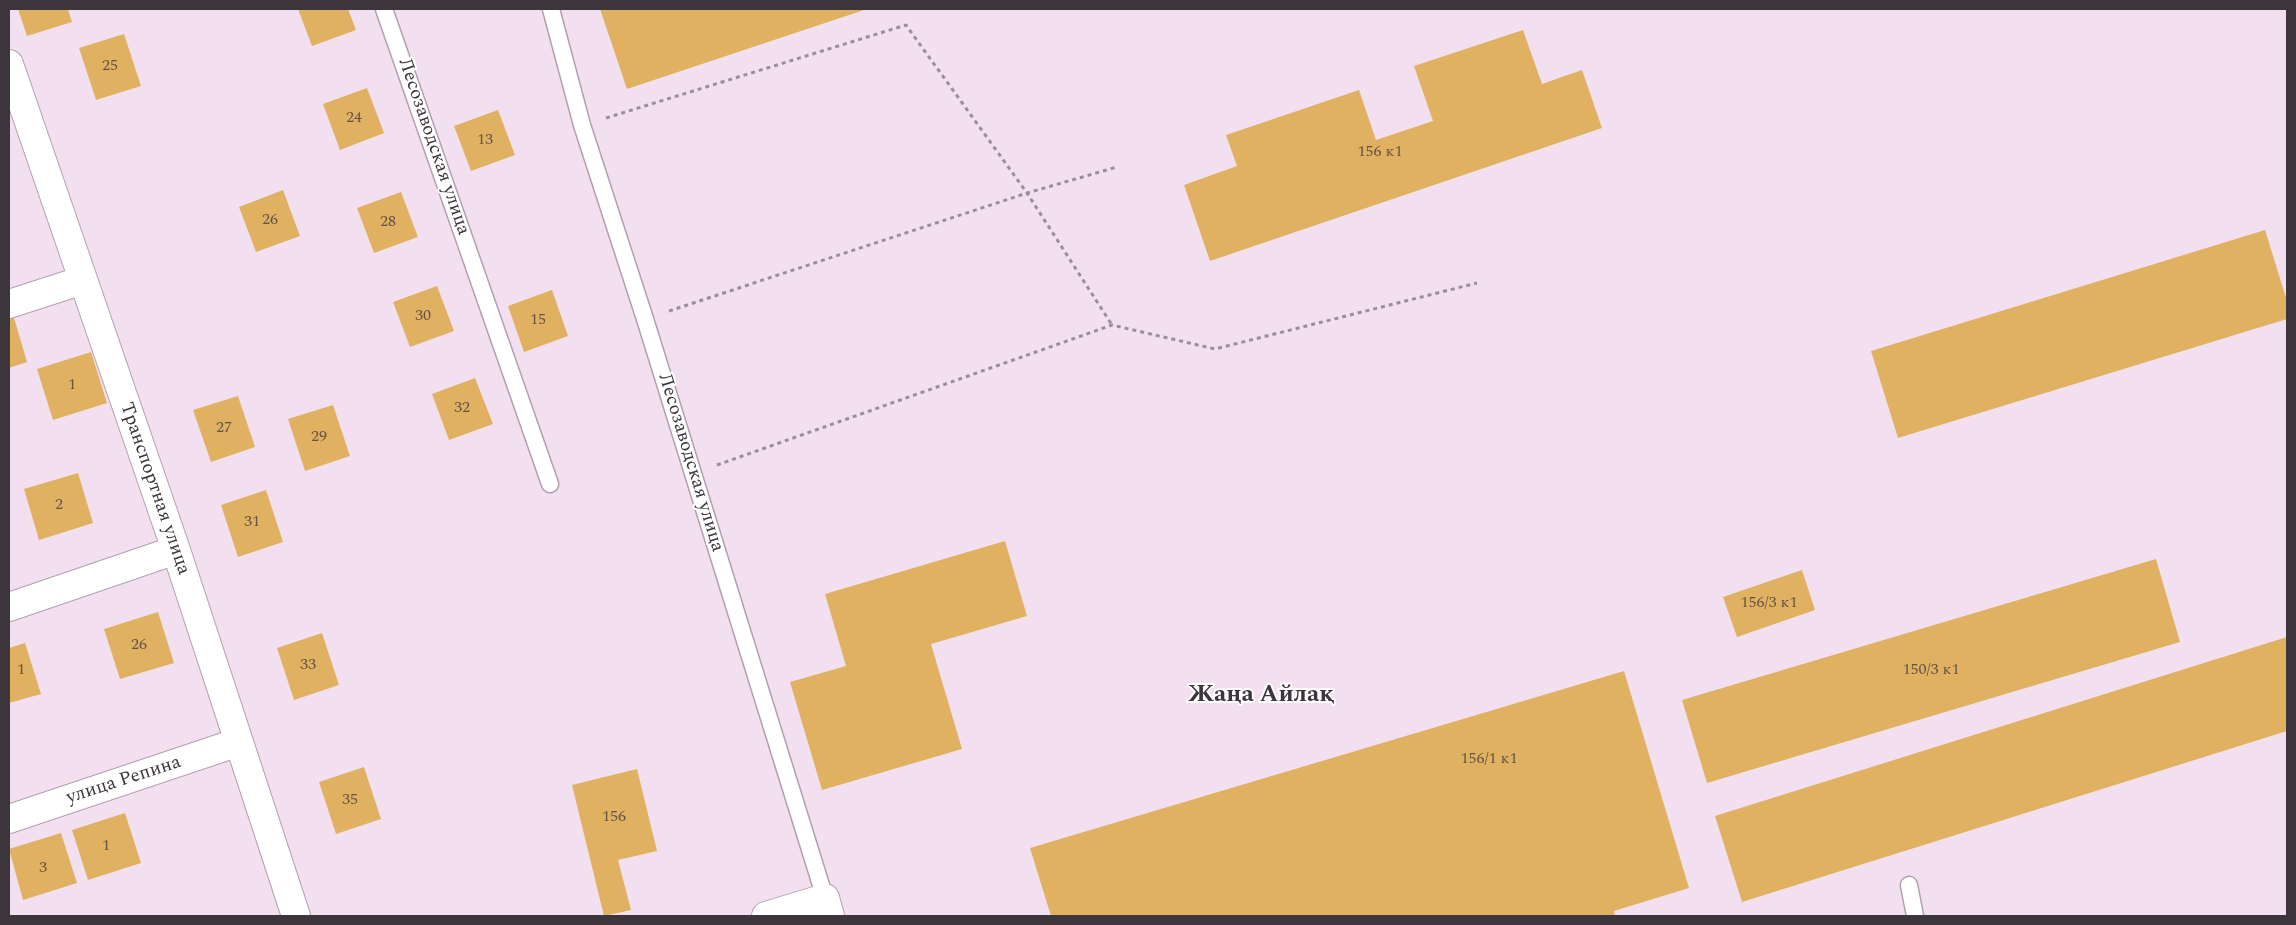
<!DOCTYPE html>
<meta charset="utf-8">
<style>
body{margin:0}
#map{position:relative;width:2296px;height:925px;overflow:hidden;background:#f2e0f1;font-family:Spectral,serif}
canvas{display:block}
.frame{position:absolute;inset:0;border:10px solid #3c353c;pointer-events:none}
</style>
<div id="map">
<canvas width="2296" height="925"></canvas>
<div class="frame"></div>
</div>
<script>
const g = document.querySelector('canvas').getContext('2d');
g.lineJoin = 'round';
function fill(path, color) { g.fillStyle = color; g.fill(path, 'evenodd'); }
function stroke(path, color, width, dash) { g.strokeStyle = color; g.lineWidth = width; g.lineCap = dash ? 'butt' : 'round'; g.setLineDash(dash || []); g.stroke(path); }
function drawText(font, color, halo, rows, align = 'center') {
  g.font = font + ' Spectral,serif'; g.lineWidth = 4; g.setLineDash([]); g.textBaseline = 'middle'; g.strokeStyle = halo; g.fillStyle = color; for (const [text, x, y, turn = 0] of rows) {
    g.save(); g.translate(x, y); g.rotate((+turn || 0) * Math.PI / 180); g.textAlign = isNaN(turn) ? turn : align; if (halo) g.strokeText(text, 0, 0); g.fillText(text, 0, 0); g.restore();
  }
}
const building = new Path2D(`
 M18,9h50l4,13 -45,14z
 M298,9h50l8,21 -44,16z
 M600,9h267l-240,80z
 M1523,30l19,54 40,-14 20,58 -392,133 -26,-76 53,-19 -11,-31 133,-45 17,50 57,-19 -19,-55z
 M124,34l17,52 -45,14 -17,-52z
 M367,88l17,45 -44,17 -17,-46z
 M498,110l17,45 -44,16 -17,-45z
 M283,190l17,46 -44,16 -17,-45z
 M401,192l17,45 -44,16 -17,-45z
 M2265,230l22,71v18l-389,119 -27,-87z
 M437,286l17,45 -44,16 -17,-45z
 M552,290l16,46 -44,16 -16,-46z
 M12,311l15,51 -18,6v-56z
 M91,352l16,51 -54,17 -16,-51z
 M475,378l18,46 -44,16 -17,-46z
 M238,396l17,51 -44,15 -18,-52z
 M333,405l17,51 -45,15 -17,-52z
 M78,473l15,50 -54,17 -15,-51z
 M266,490l17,52 -45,15 -17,-52z
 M1005,541l22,75 -96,28 31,105 -140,41 -32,-108 56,-16 -21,-72z
 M2156,559l24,83 -473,141 -25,-83z
 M1802,570l13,40 -78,27 -14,-40z
 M158,612l16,51 -54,16 -16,-50z
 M322,633l17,52 -45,15 -17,-52z
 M2287,637v94l-545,171 -27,-86z
 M25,643l16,51 -32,9v-55z
 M1624,671l65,217 -75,23 1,5h-564l-21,-68z
 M364,767l17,52 -45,15 -17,-52z
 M637,769l20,82 -39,9 13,50 -27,6 -32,-131z
 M125,813l16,50 -53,17 -16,-50z
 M61,833l16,50 -54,17 -14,-51z`);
const path = new Path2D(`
 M606,118l300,-93 121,168 85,132
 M669,311l358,-118 90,-26
 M717,465l395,-140 103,24 262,-66`);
const service = new Path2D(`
 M384,9l166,475
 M551,9l31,116 63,194 180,579
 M1909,885l6,31`);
const minor = new Path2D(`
 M9,64l167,486 120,366
 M9,304l74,-24
 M9,607l167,-57
 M9,819l230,-77
 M766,916l59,-18 5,18`);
const numberNames = [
 ["25",110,67],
 ["24",354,119],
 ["13",485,141],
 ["156 к1",1380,153],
 ["26",270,221],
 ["28",388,223],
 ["30",423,317],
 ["15",538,321],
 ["1",72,386],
 ["32",462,409],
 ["27",224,429],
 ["29",319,438],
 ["2",59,506],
 ["31",252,523],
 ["156/3 к1",1769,604],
 ["26",139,646],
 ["33",308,666],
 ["1",21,671],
 ["150/3 к1",1931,671],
 ["156/1 к1",1489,760],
 ["35",350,801],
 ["156",614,818],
 ["1",106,847],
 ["3",43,869]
];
const streetNames = [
 ["Лесозаводская улица",433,147,71],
 ["Лесозаводская улица",690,463,73],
 ["Транспортная улица",154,489,71],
 ["улица Репина",124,781,-18]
];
const districtNames = [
 ["Жаңа Айлақ",1261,696]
];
fill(building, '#e0b161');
stroke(service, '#b2a0b1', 19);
stroke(minor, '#b2a0b1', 30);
stroke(path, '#9b8e9a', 3, [4, 4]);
stroke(service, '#fff', 16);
stroke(minor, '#fff', 28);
drawText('16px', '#655445', null, numberNames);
drawText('19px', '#3c353c', '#fff', streetNames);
drawText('bold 24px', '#3c353c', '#fff', districtNames);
</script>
